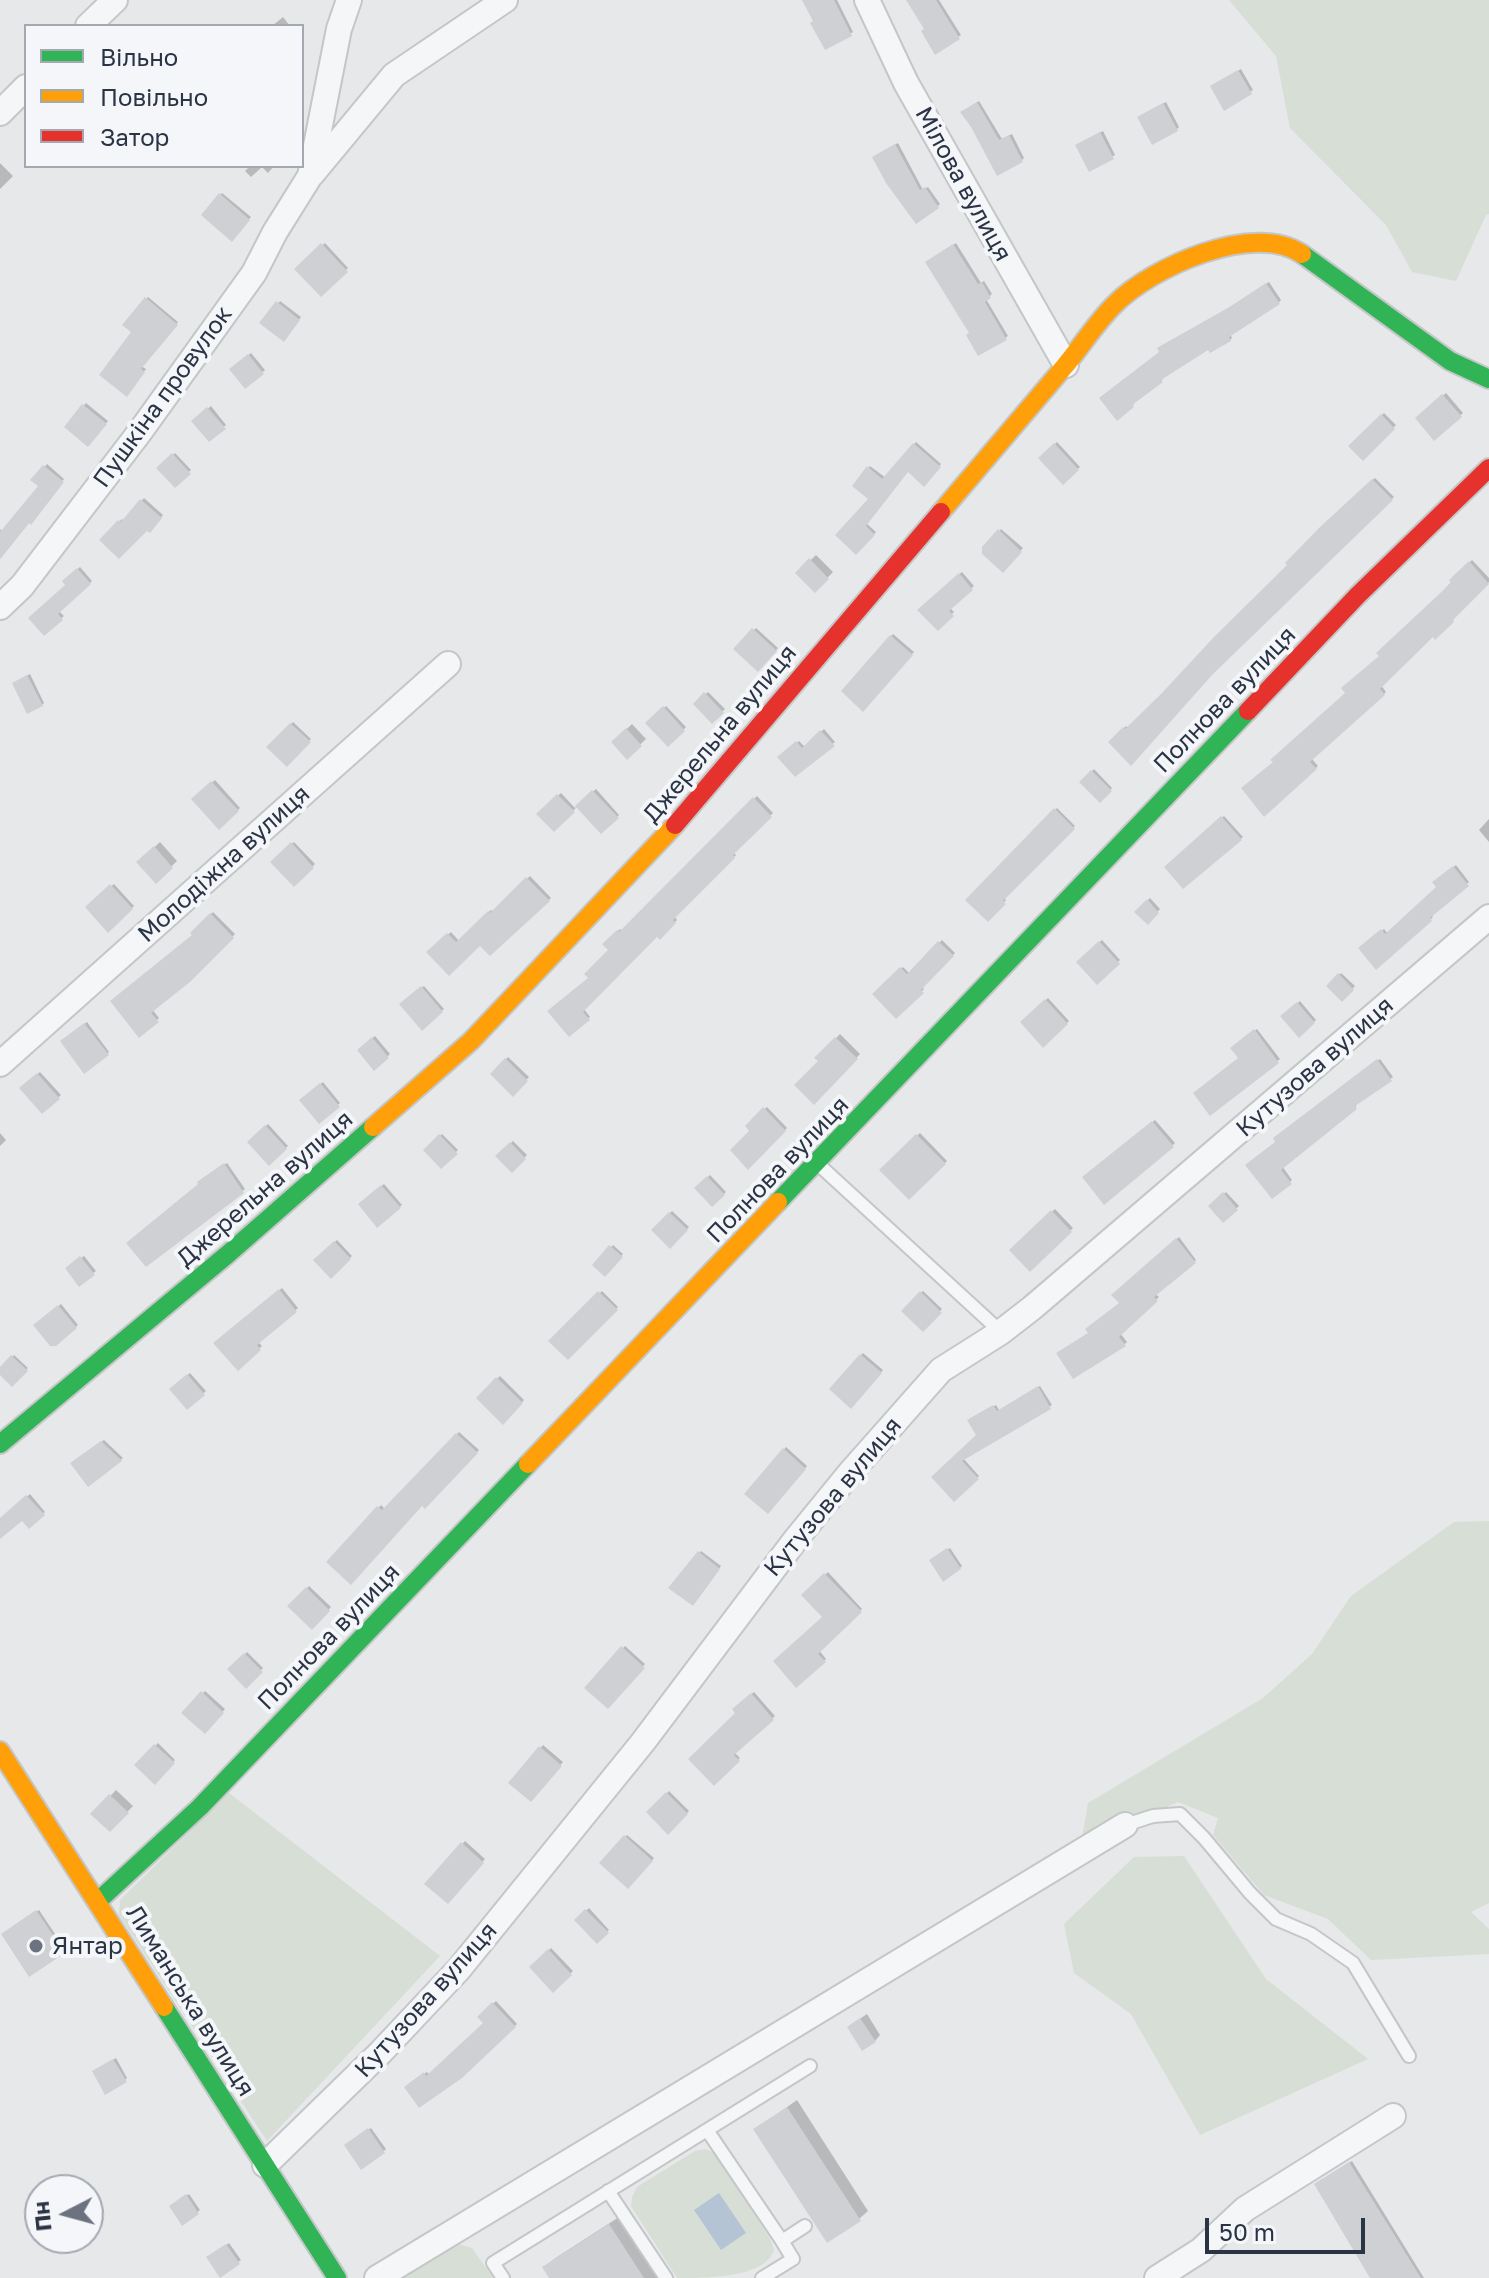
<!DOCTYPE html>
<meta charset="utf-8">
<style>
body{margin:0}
#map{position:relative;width:1489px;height:2278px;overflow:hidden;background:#e6e8ea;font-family:"Golos Text",sans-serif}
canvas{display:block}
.legend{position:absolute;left:24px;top:24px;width:280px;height:144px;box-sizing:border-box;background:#f4f6f9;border:2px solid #a4a8b1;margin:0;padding:10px 14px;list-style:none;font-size:24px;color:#2b3445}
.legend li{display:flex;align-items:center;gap:16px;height:40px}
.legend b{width:40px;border:2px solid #a4a8b1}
.north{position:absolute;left:24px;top:2174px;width:80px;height:80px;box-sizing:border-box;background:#f4f6f9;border:2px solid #a4a8b1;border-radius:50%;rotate:264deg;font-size:22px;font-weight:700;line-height:32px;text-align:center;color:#2b3445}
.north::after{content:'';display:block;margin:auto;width:28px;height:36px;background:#6c737f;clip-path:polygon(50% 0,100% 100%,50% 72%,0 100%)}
.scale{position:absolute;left:1205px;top:2218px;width:160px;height:36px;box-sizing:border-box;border:4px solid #2b3445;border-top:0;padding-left:10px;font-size:24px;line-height:28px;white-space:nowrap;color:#2b3445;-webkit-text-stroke:6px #f4f6f9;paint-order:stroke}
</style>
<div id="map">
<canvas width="1489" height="2278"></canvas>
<ul class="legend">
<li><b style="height:10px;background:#30b455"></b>Вільно</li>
<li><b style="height:10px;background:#ff9f0a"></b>Повільно</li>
<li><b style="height:10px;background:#e5322d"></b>Затор</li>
</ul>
<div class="north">Пн</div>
<div class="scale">50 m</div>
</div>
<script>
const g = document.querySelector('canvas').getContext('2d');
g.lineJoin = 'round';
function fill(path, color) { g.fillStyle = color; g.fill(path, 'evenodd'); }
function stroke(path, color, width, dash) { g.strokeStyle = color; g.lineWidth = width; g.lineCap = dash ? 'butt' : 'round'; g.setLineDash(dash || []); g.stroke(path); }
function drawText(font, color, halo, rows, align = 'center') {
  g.font = font + ' "Golos Text",sans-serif'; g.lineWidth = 8; g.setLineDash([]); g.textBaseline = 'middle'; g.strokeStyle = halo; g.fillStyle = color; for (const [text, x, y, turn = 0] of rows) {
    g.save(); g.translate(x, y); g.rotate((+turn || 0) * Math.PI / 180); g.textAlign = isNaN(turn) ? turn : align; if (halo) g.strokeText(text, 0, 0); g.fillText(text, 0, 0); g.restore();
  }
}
const green = new Path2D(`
 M1229,0h260v214l-3,1 -30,66 -44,-9 -26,-47 -96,-97 -14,-72z
 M1489,1521v382l-18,9 18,17v25l-118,6 -43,-41 -64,-24 -51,-60 5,-17 -40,-16 -97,42 7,-41 175,-105 49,-44 39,-58 103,-74z
 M229,1793l211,163 -173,185 -148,-226 1,-15z
 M1184,1856l82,123 102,80 -168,76 -69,-121 -57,-41 -10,-49 70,-67z
 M705,2149l10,4 55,86 4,11c-9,28 -67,28 -97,28l-46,-72 1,-9 5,-10 58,-36z
 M455,2243l17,5 21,30h-97z`);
const water = new Path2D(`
 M719,2193l27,40 -25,17 -27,-40z`);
const shadow = new Path2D(`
 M804,0h33l16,32 -28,16 -10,-28z
 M908,0h31l22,35 -25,17 -10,-23z
 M283,17l7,9h-18z
 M1241,69l12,21 -28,18 -11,-24z
 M979,101l23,38 10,-5 12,24 -2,2 -57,-50z
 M1166,102l13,25 -2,2 -35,-14z
 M1103,131l12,24 -25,14 -10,-26z
 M898,143l25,47 5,-3 12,17 -2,2 -62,-51z
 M0,163l13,13 -13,13z
 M250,166h24l-6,7 -6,-6 -11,10 -6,-6z
 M222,193l29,24 -19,22 -29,-24z
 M325,243l23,25 -27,26 -24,-25z
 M956,243l25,40 3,-2 8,13 -6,5 22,37 -3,2 -34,-6 -41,-72z
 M1269,282l12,18 -2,2 -49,32 2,4 -2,2 -19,10 -2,-3 -46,30 -1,3 -29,22 1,2 -16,14 -17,-20 61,-46 -3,-4 2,-2 71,-40z
 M148,297l30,25 -37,44 5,3 -19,25 7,-62 -9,-8z
 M280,301l21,16 -17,22 -22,-16z
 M251,353l14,17 -20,17 -14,-17z
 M1446,393l17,20 -29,25 -17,-20z
 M86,403l22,18 -20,23 -22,-17z
 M211,406l15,19 -17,15 -16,-19z
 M1384,413l12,12 -33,33 -12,-12z
 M916,442l25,22 -17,20 -16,-14 -42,53 10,9 -20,21 15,-54 -16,-13 15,-20 16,12z
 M1057,442l23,25 -17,15 -22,-24z
 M175,453l16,17 -16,15 -16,-17z
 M47,464l17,15 -64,80v-30l3,3 37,-46 -7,-6z
 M1375,478l19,19 -180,173 -103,72 15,-16 2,3 162,-164 30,-36z
 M144,498l19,17 -13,15 -3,-2 -45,12 20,-21 2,2z
 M1001,529l22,19 -20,22 -19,-22z
 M816,555l17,17 -18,19 -18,-18z
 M1472,560l17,18v4l-52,53 -4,-1 -52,51 5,7 -75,66 7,8 -54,48 11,-52 72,-69z
 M80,567l12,14 -33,30 5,5 -20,17 24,-48 -4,-4z
 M962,572l12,14 -25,21 5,5 -16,16 -18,-18z
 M756,628l22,20 -20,21 -22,-20z
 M893,634l21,18 -51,57 -20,-18z
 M30,674l14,29 -2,2 -25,-24z
 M708,692l17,17 -13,12 -17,-17z
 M666,706l20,21 -18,18 -20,-22z
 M293,722l18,17 -24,25 -18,-17z
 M632,724l14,15 -19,18 -14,-15z
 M824,729l11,13 -39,32 -16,-17 19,-16 6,6z
 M1094,769l18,19 -12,12 -18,-18z
 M215,780l25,28 -21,19 -25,-28z
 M596,789l23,26 -17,16 -24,-25 -24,23 -15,-15 22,-21 14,15z
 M757,796l16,17 -40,39 3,3 -62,61 3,4 -17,17 -3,-3 -73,75 6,8 -21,17 22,-56 20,-28 -6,-6 15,-15 2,2z
 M1057,808l18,18 -72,71 3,3 -18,19 -20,-19z
 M1224,816l19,21 -60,49 -17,-19z
 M1489,819v23l-10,-12z
 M160,842l17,19 -21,20 -17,-19z
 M294,842l21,22 -21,20 -21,-22z
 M1456,865l13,17 -38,33 2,2 -2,2 -55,48 -15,-19 23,-19 4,5 51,-47 -4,-4z
 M530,876l21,22 -60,55 -10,-10 -52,9 22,-20 8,9 32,-31 3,2z
 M114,884l20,22 -26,24 -20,-22z
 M1150,898l10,11 -12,13 -12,-10z
 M213,912l22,22 -46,47 -37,28 7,9 -20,17 -26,-34 82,-66 -3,-2z
 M942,940l13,13 -33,34 2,2 -28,27 -22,-22 29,-27 7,7z
 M1102,940l18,20 -23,22 -18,-20z
 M1341,973l14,13 -13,13 -13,-13z
 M424,986l20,23 -22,19 -20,-23z
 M1048,998l21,23 -26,24 -21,-23z
 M1300,1001l16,19 -17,15 -16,-19z
 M87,1022l22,30 -24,19 -21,-32z
 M1257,1029l23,30 -69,54 29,-55 -7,-10z
 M840,1034l20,20 -46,49 7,-42 -4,-3z
 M375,1036l15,18 -16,14 -15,-18z
 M508,1057l21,20 -16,17 -21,-20z
 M1380,1059l13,18 -37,26v4l-74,59 10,14 -19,16 4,-60z
 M40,1072l21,23 -19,17 -20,-24z
 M323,1082l17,21 -20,18 -18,-21z
 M767,1107l20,21 -39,39 4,-36 -5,-5z
 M1155,1120l20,23 -70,59 -20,-25z
 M268,1124l20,22 -19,17 -19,-21z
 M0,1133l6,7 -6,6z
 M920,1133l27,28 -38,36 -27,-27z
 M442,1134l16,16 -17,17 -16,-17z
 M513,1141l14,14 -15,15 -14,-14z
 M227,1163l18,26 -99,76 55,-85z
 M710,1175l16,17 -14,12 -15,-16z
 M384,1184l18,21 -24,20 -18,-20z
 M1226,1192l13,14 -16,15 -13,-15z
 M1055,1209l18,19 -43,41 -18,-19z
 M672,1211l17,16 -19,19 -16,-16z
 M1179,1237l17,23 -41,34 4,3 -39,36 7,9 -2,2 -35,-12 32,-29 -8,-8z
 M337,1240l15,16 -21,20 -15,-16z
 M613,1245l10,9 -18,20 -10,-9z
 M84,1256l12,15 -17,13 -12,-16z
 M282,1288l16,20 -40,34 4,4 -24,22 -22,-25z
 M602,1291l16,16 -50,50 -17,-16z
 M923,1291l19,18 -19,21 -20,-19z
 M61,1304l17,21 -22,19 -20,-19z
 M863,1353l20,17 -32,36 -19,-17z
 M14,1355l14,13 -16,16 -12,-15z
 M190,1373l16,18 -19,17 -16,-19z
 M500,1376l24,24 -21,22 -25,-24z
 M1040,1386l12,19 -89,53 16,18 -25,23 -21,-22 45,-41 -6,-17 24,-14 3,5z
 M459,1432l20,18 -54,56 -3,-3 -93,59 52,-57 5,5z
 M104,1440l19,18 -34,27 -15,-24z
 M786,1447l21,19 -39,45 -21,-17z
 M30,1494l15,18 -16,14 -6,-8 -23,18v-16z
 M950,1548l12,18 -2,2 -26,-9z
 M701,1551l20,15 -28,37 -22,-16z
 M828,1572l34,37 -43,41 7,9 -29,27 28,-69 -21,-22z
 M309,1586l22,21 -19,20 -22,-21z
 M625,1646l20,18 -37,42 -21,-18z
 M247,1652l16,16 -17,18 -16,-17z
 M205,1691l20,18 -20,23 -21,-19z
 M754,1692l21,24 -41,36 6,6 -26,25 24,-70 -3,-4z
 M158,1743l17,17 -20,22 -18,-17z
 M543,1745l20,17 -32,37 -20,-16z
 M116,1790l17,16 -23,24 -17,-16z
 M669,1791l20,20 -21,21 -19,-20z
 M627,1835l27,23 -26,29 -26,-24z
 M465,1841l20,18 -37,43 -21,-18z
 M589,1908l20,22 -12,12 -21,-22z
 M39,1910l26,39 -2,3 -58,-20z
 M551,1948l22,23 -20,19 -21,-23z
 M496,2001l21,23 -57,52 -52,9 19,-13 3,3 55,-52 -6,-6z
 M867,2014l13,21 -5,6 -20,-19z
 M116,2058l11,20 -2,2 -29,-10z
 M797,2100l71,111 -9,8 -103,-90z
 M371,2128l15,21 -2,2 -35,-8z
 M1352,2161l72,117h-51l-55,-96z
 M189,2194l11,16 -17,13 -9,-19z
 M619,2217l39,61h-106l-7,-11 9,-8z
 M229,2243l12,17 -21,15 -9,-19z`);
const building = new Path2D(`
 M802,0h32l18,36 -27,14 -15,-27 3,-2z
 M906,0h30l24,39 -25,16 -14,-24 3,-2z
 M1238,70l14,24 -28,17 -14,-25z
 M977,102l22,38 10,-5 14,27 -26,14 -26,-49 -11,-15z
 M1163,103l15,28 -26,14 -15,-28z
 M1100,132l14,27 -25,13 -14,-27z
 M895,144l25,46 5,-3 14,21 -23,16 -30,-41 -14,-26z
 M219,193l31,27 -18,22 -31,-27z
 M321,243l27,29 -27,25 -27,-28z
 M953,244l25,40 4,-2 9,16 -6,4 22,38 -29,16 -12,-21 3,-2 -44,-71z
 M1266,283l14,21 -51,33 2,4 -21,12 -2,-3 -47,30 2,2 -31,23 2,2 -17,14 -18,-23 60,-46 -2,-4 71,-40z
 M145,297l33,28 -37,44 4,3 -18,25 -28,-22 32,-43 -9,-7z
 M276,301l24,19 -16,22 -25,-19z
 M248,354l16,20 -19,15 -16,-20z
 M1442,394l20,23 -28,24 -19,-23z
 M82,404l25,20 -19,23 -24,-20z
 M207,407l19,22 -17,13 -18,-21z
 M1381,414l14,15 -32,32 -15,-15z
 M913,443l28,24 -17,20 -16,-15 -42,54 9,9 -19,20 -21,-20 33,-36 -16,-13 15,-20 15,13z
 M1054,443l25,27 -16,15 -25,-27z
 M172,453l19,21 -16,14 -19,-20z
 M43,465l21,17 -33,43 -2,-2 -29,36v-27l38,-46 -8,-6z
 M1372,479l21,21 -180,174 -82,92 -23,-24 15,-15 2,2 37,-36 51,-55 74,-73 -2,-2 34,-35z
 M140,499l22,19 -12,15 -3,-2 -28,28 -20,-19 19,-20 3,2z
 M998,529l24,23 -19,21 -21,-19v-7z
 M809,558l20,21 -14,14 -20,-20z
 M1469,561l20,23 -36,36 1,2 -19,18 -2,-3 -53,52 5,6 -75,67 7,7 -53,48 -23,-29 32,-26 -3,-2 75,-67 -4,-5 38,-32 -3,-3 75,-70 -2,-3z
 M77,568l14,16 -33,30 5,6 -19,16 -16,-18 37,-33 -3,-4z
 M959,573l14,17 -24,21 5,5 -16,15 -21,-21z
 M752,628l25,23 -19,21 -25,-23z
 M890,635l23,20 -50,57 -22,-21z
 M27,675l16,31 -16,8 -15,-31z
 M704,692l20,21 -12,11 -19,-20z
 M663,706l22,25 -17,16 -23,-24z
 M290,723l21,19 -24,25 -21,-20z
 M626,728l16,18 -15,14 -16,-18z
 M820,730l15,16 -40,31 -18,-20 19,-16 6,7z
 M1091,770l21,21 -12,12 -21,-21z
 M211,781l28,30 -20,19 -28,-31z
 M592,790l27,28 -18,16 -26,-28z
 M557,794l18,18 -21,20 -18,-18z
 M753,797l19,20 -39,38 2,3 -62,62 3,3 -16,17 -3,-3 -74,75 7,8 -21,17 -22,-26 41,-33 -4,-4 24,-24 -6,-6 15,-14 2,2z
 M1054,808l21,21 -72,72 3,3 -18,18 -23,-22z
 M1221,816l21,24 -59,49 -19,-22z
 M291,842l23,26 -20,19 -24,-25z
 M154,846l19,22 -17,16 -20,-22z
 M1453,866l16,20 -39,32 2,3 -56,49 -18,-22 23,-19 4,5 51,-47 -4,-5z
 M526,877l24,24 -60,55 -10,-10 -31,30 -23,-24 21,-19 9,9 32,-31 2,2z
 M110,884l23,25 -25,24 -23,-26z
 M1147,899l12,14 -11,12 -14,-13z
 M210,913l24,25 -44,44 -39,31 8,9 -20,16 -29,-37 82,-66 -2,-2z
 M938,941l16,15 -33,34 3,3 -28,26 -24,-25 28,-27 7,7z
 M1099,941l21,23 -23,21 -21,-23z
 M1338,973l16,17 -12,12 -16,-16z
 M421,986l22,26 -21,19 -23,-27z
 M1045,999l23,25 -25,24 -23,-26z
 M1297,1002l18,21 -16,15 -19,-22z
 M84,1023l25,32 -25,19 -24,-33z
 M1254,1029l25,34 -69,53 -17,-23 45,-35 -8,-10z
 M372,1037l17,21 -15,13 -17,-21z
 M835,1037l23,22 -44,46 -20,-20 24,-24 -4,-3z
 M505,1058l23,23 -15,16 -23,-23z
 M1377,1059l15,22 -37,25 2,3 -76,61 11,14 -20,15 -27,-34 30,-23 -2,-4z
 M37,1073l23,26 -18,15 -23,-26z
 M320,1083l20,24 -21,17 -20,-24z
 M763,1107l23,24 -38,39 -18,-20 19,-19 -4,-5z
 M1152,1121l22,26 -70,58 -22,-28z
 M265,1125l22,24 -18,17 -22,-24z
 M439,1134l19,20 -17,15 -18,-19z
 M916,1134l30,30 -37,36 -30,-30z
 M510,1142l16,17 -14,14 -17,-17z
 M224,1163l20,30 -98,74 -20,-24 72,-59 -1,-2z
 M707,1176l18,19 -13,12 -18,-19z
 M381,1185l20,23 -24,20 -19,-24z
 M1223,1192l15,18 -15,13 -15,-17z
 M1051,1210l21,22 -42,40 -21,-22z
 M669,1212l19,18 -18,19 -19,-19z
 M1176,1238l20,25 -42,34 4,4 -39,36 7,9 -53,33 -17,-26 32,-20 -3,-4 34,-26 -8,-8z
 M334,1241l17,18 -20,20 -18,-19z
 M609,1245l14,12 -18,20 -13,-12z
 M80,1256l15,19 -16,12 -14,-19z
 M279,1289l18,23 -40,33 4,5 -23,21 -25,-28z
 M598,1291l20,19 -50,50 -20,-19z
 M920,1291l22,22 -19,19 -22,-21z
 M58,1305l19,23 -21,18h-6l-17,-21z
 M860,1354l22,19 -31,36 -22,-20z
 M11,1355l17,16 -16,16 -12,-12v-8z
 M187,1374l18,21 -18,15 -18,-21z
 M496,1377l27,26 -20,22 -27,-27z
 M1038,1386l13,23 -89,52 17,18 -25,23 -23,-25 45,-42 -9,-15 26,-15 4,6z
 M456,1433l22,20 -53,56 -3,-3 -71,79 -25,-23 51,-56 5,4z
 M101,1441l21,20 -34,26 -18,-24z
 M783,1448l23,21 -38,45 -24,-20z
 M26,1495l19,20 -16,14 -7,-8 -22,18v-21z
 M947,1548l14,21 -18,13 -14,-22z
 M698,1551l22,18 -27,37 -25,-18z
 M824,1573l38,39 -44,42 8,8 -30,26 -23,-27 49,-44 -21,-22z
 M306,1587l24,24 -18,19 -25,-24z
 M621,1646l24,22 -37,41 -24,-21z
 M244,1653l19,19 -17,17 -19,-20z
 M201,1691l23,22 -19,21 -24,-21z
 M751,1693l23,27 -40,35 6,6 -26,25 -26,-27 47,-46 -3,-4z
 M154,1744l21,19 -20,22 -21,-20z
 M539,1746l23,20 -31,36 -23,-19z
 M666,1792l22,22 -20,21 -22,-23z
 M109,1794l20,19 -19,19 -20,-18z
 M624,1835l29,26 -25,28 -29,-26z
 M461,1842l23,21 -36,41 -24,-20z
 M585,1909l24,24 -12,11 -23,-24z
 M36,1910l29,43 -36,24 -28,-43z
 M548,1949l24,26 -19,18 -24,-26z
 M492,2002l24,25 -54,51 -43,30 -15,-21 20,-15 2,4 57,-53 -6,-6z
 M860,2018l16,24 -14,9 -15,-24z
 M113,2059l14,23 -22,13 -13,-24z
 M787,2107l74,114 -34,22 -74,-114z
 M368,2128l17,25 -24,17 -17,-25z
 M1349,2162l72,116h-51l-56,-94z
 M186,2194l13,20 -17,12 -13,-20z
 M609,2224l35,54h-95l-7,-11z
 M226,2244l14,20 -20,14 -14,-21z`);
const lane = new Path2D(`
 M818,1164l183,168
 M1125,1825l28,-9 27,-2 24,24 46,55 26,26 35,15 42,29 56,93
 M707,2130l75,111 23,-15
 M608,2191l58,87
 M503,2278l-10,-15 317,-197
 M762,2278l31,-19 -11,-18`);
const street = new Path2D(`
 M867,0l39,83 160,282
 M88,26l27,-26
 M0,113l26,-26
 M312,174l82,-99 111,-75
 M0,607l22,-21 117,-153 115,-160 21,-41 35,-56 29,-147 10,-29
 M0,1064l448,-400
 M265,2165l115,-112 79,-84 184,-227 153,-203 53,-65 92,-104 60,-38 31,-24 457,-391
 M377,2278l748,-453
 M1157,2278l44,-28 44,-41 148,-93`);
const fast = new Path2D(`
 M1302,254l148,107 39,18
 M778,1202l470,-491
 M0,1444l228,-190 145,-127
 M98,1901l102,-94 328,-343
 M164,2007l173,271`);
const slow = new Path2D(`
 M941,512c41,-48 82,-96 123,-145 17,-20 31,-43 50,-62 37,-38 140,-84 188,-51
 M373,1127l98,-86 204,-216
 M528,1464l250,-262
 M0,1751l164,256`);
const jam = new Path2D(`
 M1248,711l110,-116 131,-127
 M675,825l266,-313`);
const markers = [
 [36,1946,8,"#6c737f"]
];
const streetNames = [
 ["Мілова вулиця",963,184,61],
 ["Пушкіна провулок",163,397,-54],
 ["Полнова вулиця",1225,700,-46],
 ["Джерельна вулиця",720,734,-50],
 ["Молодіжна вулиця",224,864,-42],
 ["Кутузова вулиця",1315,1067,-41],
 ["Полнова вулиця",778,1170,-46],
 ["Джерельна вулиця",265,1189,-41],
 ["Кутузова вулиця",833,1497,-50],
 ["Полнова вулиця",329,1637,-46],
 ["Кутузова вулиця",426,2000,-48],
 ["Лиманська вулиця",190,2001,58]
];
const poiNames = [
 ["Янтар",52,1946]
];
fill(green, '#d6ded6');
fill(water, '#b4c4d5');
fill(shadow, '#0003');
fill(building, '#ced0d3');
stroke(lane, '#c4c6c8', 16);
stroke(street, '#c4c6c8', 28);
stroke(fast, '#c4c6c8', 22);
stroke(slow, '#c4c6c8', 22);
stroke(jam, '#c4c6c8', 22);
stroke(lane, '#f5f6f7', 12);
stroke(street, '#f5f6f7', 24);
stroke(fast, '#30b455', 18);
stroke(slow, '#ff9f0a', 18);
stroke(jam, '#e5322d', 18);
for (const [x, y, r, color] of markers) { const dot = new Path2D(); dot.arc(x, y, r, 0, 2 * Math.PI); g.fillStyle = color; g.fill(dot); stroke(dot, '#f4f6f9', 3); }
drawText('24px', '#2b3445', '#f4f6f9', streetNames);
drawText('24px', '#2b3445', '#f4f6f9', poiNames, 'left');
</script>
